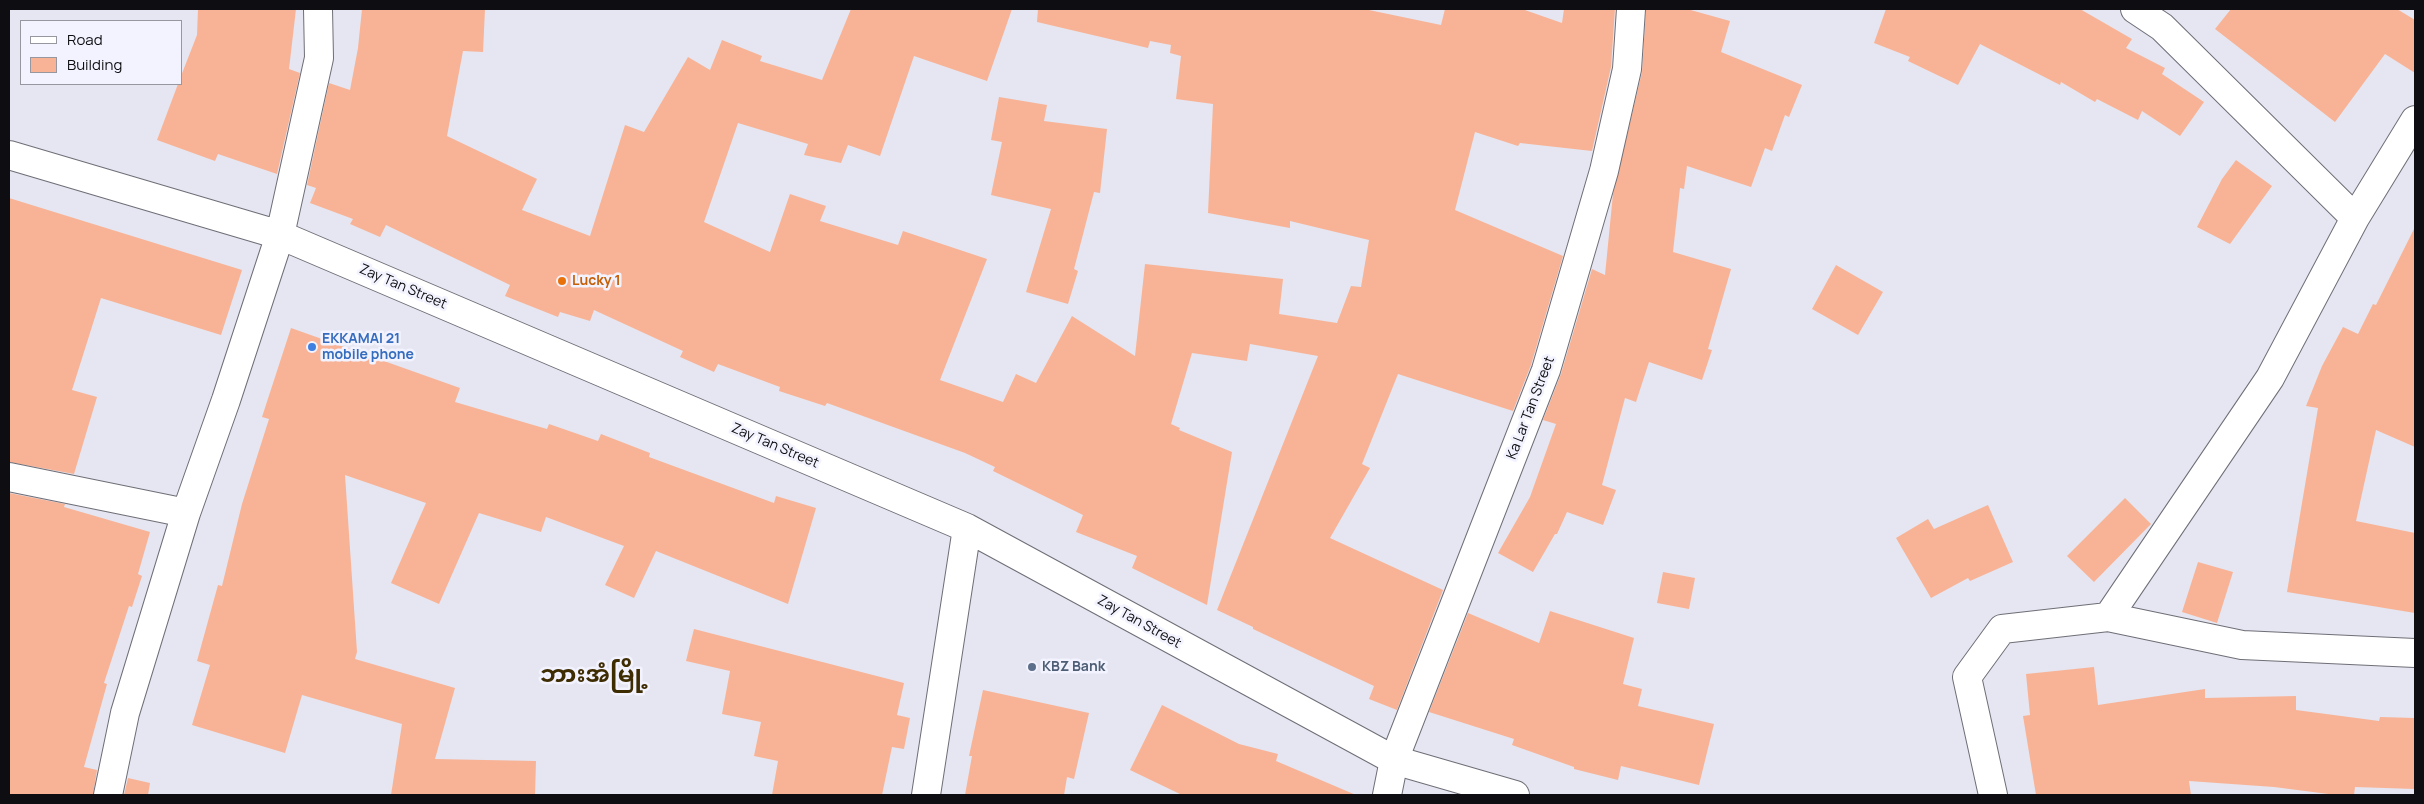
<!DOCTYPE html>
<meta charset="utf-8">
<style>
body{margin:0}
#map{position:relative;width:2424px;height:804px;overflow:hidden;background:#e5e6f1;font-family:Manrope,sans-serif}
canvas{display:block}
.frame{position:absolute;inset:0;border:10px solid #0e0e12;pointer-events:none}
.legend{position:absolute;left:20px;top:20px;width:162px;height:65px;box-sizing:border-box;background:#f2f3fe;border:1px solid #9797a0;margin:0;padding:6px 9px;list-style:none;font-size:15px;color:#0e0e12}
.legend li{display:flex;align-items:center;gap:10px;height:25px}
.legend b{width:25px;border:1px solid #9797a0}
</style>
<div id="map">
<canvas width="2424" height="804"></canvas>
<div class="frame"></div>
<ul class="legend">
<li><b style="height:6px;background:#fff"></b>Road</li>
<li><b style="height:14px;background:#f8b396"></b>Building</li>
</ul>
</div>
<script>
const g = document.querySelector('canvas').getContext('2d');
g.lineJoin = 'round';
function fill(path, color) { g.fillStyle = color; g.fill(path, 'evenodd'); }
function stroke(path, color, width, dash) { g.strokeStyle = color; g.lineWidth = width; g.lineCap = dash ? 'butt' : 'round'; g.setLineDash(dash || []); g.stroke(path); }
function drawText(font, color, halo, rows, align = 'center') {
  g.font = font + ' Manrope,"Noto Sans Myanmar",sans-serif'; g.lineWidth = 5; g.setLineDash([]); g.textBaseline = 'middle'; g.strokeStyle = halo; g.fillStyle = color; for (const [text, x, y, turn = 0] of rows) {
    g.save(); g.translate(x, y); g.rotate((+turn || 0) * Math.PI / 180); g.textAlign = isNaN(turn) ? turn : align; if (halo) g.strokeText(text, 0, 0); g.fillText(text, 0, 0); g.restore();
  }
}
const building = new Path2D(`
 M198,9h98l-7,60 11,4 -23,101 -59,-20 -3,7 -58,-21 21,-56h3v-8l16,-41z
 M362,9h123l-2,43 -20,-1 -16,85 90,43 -15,31 68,26 35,-111 19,7 44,-75 22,13 12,-30 40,16 -2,5 62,19 29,-71h161l-25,72 -73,-25 -34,100 -32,-11 -7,18 -37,-8 4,-11 -70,-21 -34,99 66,30 20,-58 36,12 -6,15 78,24 5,-14 84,28 -47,121 63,22 13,-28 20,9 36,-67 63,40 10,-92 138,15 -4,35 58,9 14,-37 10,1 8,-47 -79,-19v7l-82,-15 5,-109 -37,-5 5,-43 -11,-3 1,-8 -21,-4 -2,7 -111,-26 1,-13h326l77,16 4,-16h77l40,14 2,-14h51l-4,58 -19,84 -72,-8 -2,3 -43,-14 -20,78 108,46 -32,109 -18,46 -115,-37 -36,90 8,4 -40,70 113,52 -46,120 -28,-11 5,-13 -121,-57v-2l-36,-17 101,-254 -68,-12 -3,17 -55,-8 -21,71 9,4 -1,2 53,22 -25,153 -75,-37 5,-12 -61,-24 7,-17 -90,-44 2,-4 -30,-14 -138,-50 -2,3 -46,-15 1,-4 -62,-23 -4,8 -34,-15 3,-6 -89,-41 -4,11 -30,-9 -2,5 -53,-21 5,-11 -124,-60 -6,12 -30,-13 3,-5 -43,-16 6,-15 -9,-3 22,-102 21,7 8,-42z
 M1646,9h41l43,12 -9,31 81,33 -13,32 -4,-2 -13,36 -7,-3 -14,39 -64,-21 -3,23 -4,-1 -7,64 58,17 -23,80 4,1 -10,30 -53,-18 -13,40 -11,-4 -23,87 14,5 -13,35 -36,-13 -10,22h-2l-22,38 -35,-19 32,-56 26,-73 -13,-4 18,-46 31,-105 13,6 8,-81 29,-122z
 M1886,9h194l52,30 -6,9 39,20 -3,6 42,28 -24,34 -38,-25 -4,9 -41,-21 -2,3 -34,-20 -1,3 -80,-41 -22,41 -50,-24 2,-4 -36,-14z
 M2231,9h166l18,11v53l-30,-19 -50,68 -120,-93z
 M999,97l48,8 -3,16 63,8 -7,64 -6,-1 -20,77 4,2 -10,33 -42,-12 25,-83 -60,-14 11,-53 -11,-2z
 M2236,160l36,26 -42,58 -33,-17 25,-48z
 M9,198l233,72 -21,65 -120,-37 -29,92 25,7 -23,77 -65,-12z
 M2415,227v220l-39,-17 -20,91 59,12v80l-128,-21 31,-184 -12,-2 16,-40 21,-39 15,7 15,-30 3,1z
 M1836,265l47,27 -25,43 -46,-26z
 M291,328l169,60 -5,14 92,27 2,-5 49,17 3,-7 49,19 -1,4 125,46 2,-7 40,12 -28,96 -132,-53 -22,47 -29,-13 19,-39 -78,-29 -5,15 -62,-19 -40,91 -48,-21 35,-80 -81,-28 12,177 -2,7 100,29 -20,71 101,2 -1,34h-144l11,-71 -100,-29 -17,58 -93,-28 18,-60 -13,-4 21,-76 4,1 20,-82 27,-85 -7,-2z
 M9,493l56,11 -1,3 86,25 -12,42 4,2 -10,31 -3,-1 -25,77 3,1 -23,83 13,3 -4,25h-84z
 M2125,498l26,26 -57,58 -27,-26z
 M1988,505l25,57 -43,19 -2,-3 -37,20 -35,-60 32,-19 6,10z
 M2198,562l35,10 -16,51 -35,-11z
 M1663,572l32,6 -6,31 -32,-6z
 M1550,611l84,27 -11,46 19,5 -4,17 76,18 -15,61 -78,-19 -3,14 -44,-11v-2l-62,-22 2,-6 -85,-27 39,-99 71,30z
 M694,629l210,54 -7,32 13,3 -6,31 -12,-2 -10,48h-110l6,-34 -24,-5 7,-34 -39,-8 8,-43 -44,-10z
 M2094,667l4,38 107,-16v9l91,-2v14l83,11 1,-4 35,1 -1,71 -59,-2 -1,8h-18l-62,-8 -85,-6 2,14h-155l-13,-79 7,-1 -4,-41z
 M983,690l106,23 -15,66 -7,-2 -3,18h-99l7,-39h-3z
 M1162,705l77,39 39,10 -2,7 80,34h-174l-52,-25z
 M128,778l22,5 -2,12h-24z`);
const minor = new Path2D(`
 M2135,9l27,18 193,191
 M9,155l271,80 687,293 427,232 121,35
 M9,477l177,36
 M2108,617l162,-239 85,-160 60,-98
 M108,795l17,-82 61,-200 40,-113 54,-165 39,-177 -1,-49
 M926,795l41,-267
 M1993,795l-26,-118 35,-48 106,-12 134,28 173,8`);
const tertiary = new Path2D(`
 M1387,795l7,-35 152,-390 58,-199 23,-102 4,-60`);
const markers = [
 [562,281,5,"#e8710a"],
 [312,347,5,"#3f7fe0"],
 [1032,667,5,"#5c6f8a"]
];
const foodNames = [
 ["Lucky 1",572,281]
];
const streetNames = [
 ["Zay Tan Street",403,287,23],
 ["Ka Lar Tan Street",1531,408,-69],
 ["Zay Tan Street",775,446,23],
 ["Zay Tan Street",1139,622,29]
];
const shopNames = [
 ["EKKAMAI 21",322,339],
 ["mobile phone",322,355]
];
const serviceNames = [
 ["KBZ Bank",1042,667]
];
const townNames = [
 ["ဘားအံမြို့",594,675]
];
fill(building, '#f8b396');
stroke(minor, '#6e6e77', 30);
stroke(tertiary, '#6e6e77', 30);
stroke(minor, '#fff', 28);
stroke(tertiary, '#fff', 28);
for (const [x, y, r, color] of markers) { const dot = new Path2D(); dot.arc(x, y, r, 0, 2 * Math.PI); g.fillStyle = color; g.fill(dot); stroke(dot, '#f2f3fe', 2); }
drawText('bold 14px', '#c56008', '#f2f3fe', foodNames, 'left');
drawText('14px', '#0e0e12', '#f2f3fe', streetNames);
drawText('bold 14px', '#366cbe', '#f2f3fe', shopNames, 'left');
drawText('bold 14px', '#4e5e75', '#f2f3fe', serviceNames, 'left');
drawText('bold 24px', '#3e2c03', '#f2f3fe', townNames);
</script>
